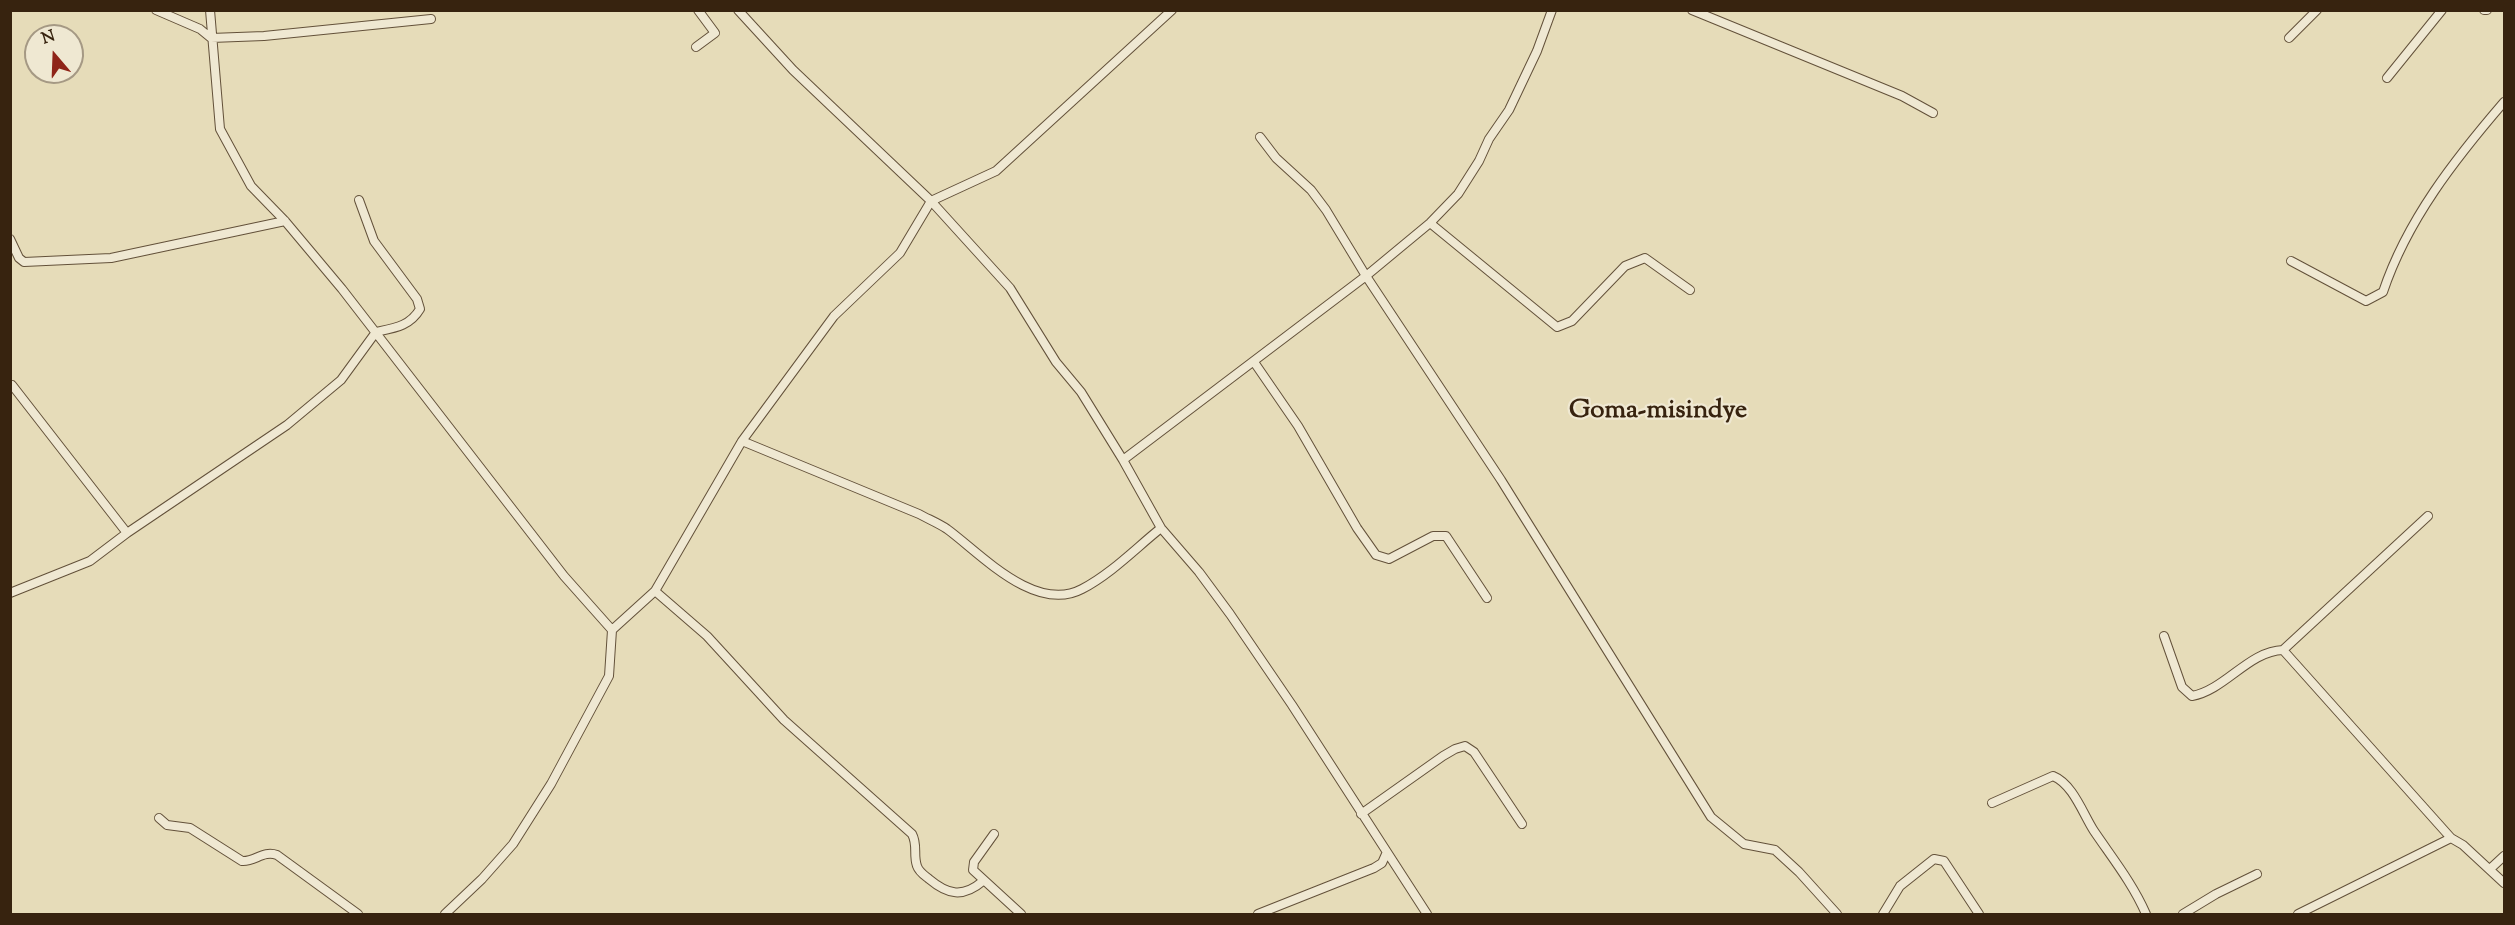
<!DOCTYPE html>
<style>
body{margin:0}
#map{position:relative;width:2515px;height:925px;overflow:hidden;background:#e6dcb9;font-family:"Sorts Mill Goudy",serif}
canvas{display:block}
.frame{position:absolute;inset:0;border:12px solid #37230f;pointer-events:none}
.north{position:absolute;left:24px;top:24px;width:60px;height:60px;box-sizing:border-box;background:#efe8d2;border:2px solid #a59984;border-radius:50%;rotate:341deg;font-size:16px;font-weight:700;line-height:24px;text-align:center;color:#37230f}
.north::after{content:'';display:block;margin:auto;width:21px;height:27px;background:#8f2418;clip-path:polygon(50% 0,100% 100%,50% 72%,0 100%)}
</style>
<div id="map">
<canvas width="2515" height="925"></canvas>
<div class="frame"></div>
<div class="north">N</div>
</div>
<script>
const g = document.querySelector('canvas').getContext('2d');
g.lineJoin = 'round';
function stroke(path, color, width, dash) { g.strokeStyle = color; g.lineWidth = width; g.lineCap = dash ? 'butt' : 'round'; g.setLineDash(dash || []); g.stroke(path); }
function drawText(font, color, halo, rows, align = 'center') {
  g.font = font + ' "Sorts Mill Goudy",serif'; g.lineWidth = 4.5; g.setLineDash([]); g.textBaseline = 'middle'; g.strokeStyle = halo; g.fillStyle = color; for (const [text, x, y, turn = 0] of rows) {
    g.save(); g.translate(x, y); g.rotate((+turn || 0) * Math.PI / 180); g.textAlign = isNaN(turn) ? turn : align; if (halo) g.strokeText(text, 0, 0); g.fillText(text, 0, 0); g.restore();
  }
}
const street = new Path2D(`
 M156,10l44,19 11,9 53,-2 167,-17
 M210,10l10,119 31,57 34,35 57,68 222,287 48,54
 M738,10l55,60 138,131 79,87 46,74 25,30 42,68 243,-184 64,-53 28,-29 21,-33 10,-22 20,-29 28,-59 15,-41
 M1692,10l210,86 31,17
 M2484,10h3
 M2289,38l28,-28
 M696,47l19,-14 -17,-23
 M2387,78l55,-68
 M1260,137l16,21 35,32 15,20 40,66 135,204 210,337 33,27 31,6 24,22 38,42
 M1430,223l127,104 15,-6 53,-55 20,-8 45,32
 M10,239l9,19 5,4 87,-4 174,-37
 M2291,261l75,40 17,-9c24,-72 72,-133 121,-190
 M1254,362l44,64 59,102 19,27 13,4 44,-23h13l41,62
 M12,385l115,148
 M742,441l177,73c9,5 19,9 28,15 33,24 88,85 135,60 29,-15 54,-41 79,-61
 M1123,460l38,68 38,44 31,42 62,91 135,209
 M655,591l52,45 77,84 128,114c6,11 1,21 5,32 2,6 7,9 12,13 19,16 34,19 54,2
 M10,593l80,-32 37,-28 160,-108 54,-45 35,-48c19,-4 34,-6 44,-23l-3,-10 -43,-58 -15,-41
 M2164,636l18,51 10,9c33,-6 57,-45 91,-46l168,188 12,7 41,38
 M2283,650l145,-134
 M1992,803l61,-27c20,8 30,38 41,55 19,28 39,53 52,83
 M1361,814l82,-58 12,-7 10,-3 9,6 48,72
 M159,818l8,7 23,3 52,33c13,1 21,-11 35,-6l81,59
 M994,834l-20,28 -1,8 48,44
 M2490,869l14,-13
 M445,914l37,-35 31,-35 38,-60 58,-108 3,-46 43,-39 87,-150 92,-125 66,-63 31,-52 65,-30 176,-161
 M1258,914l116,-46 8,-5 4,-9
 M1883,914l17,-28 34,-27 10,2 35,53
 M2183,914l33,-20 41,-20
 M2298,914l153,-76`);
const quarterNames = [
 ["Goma-misindye",1658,413]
];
stroke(street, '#63513a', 10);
stroke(street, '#efe8d2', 8);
drawText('bold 26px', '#37230f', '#efe8d2', quarterNames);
</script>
